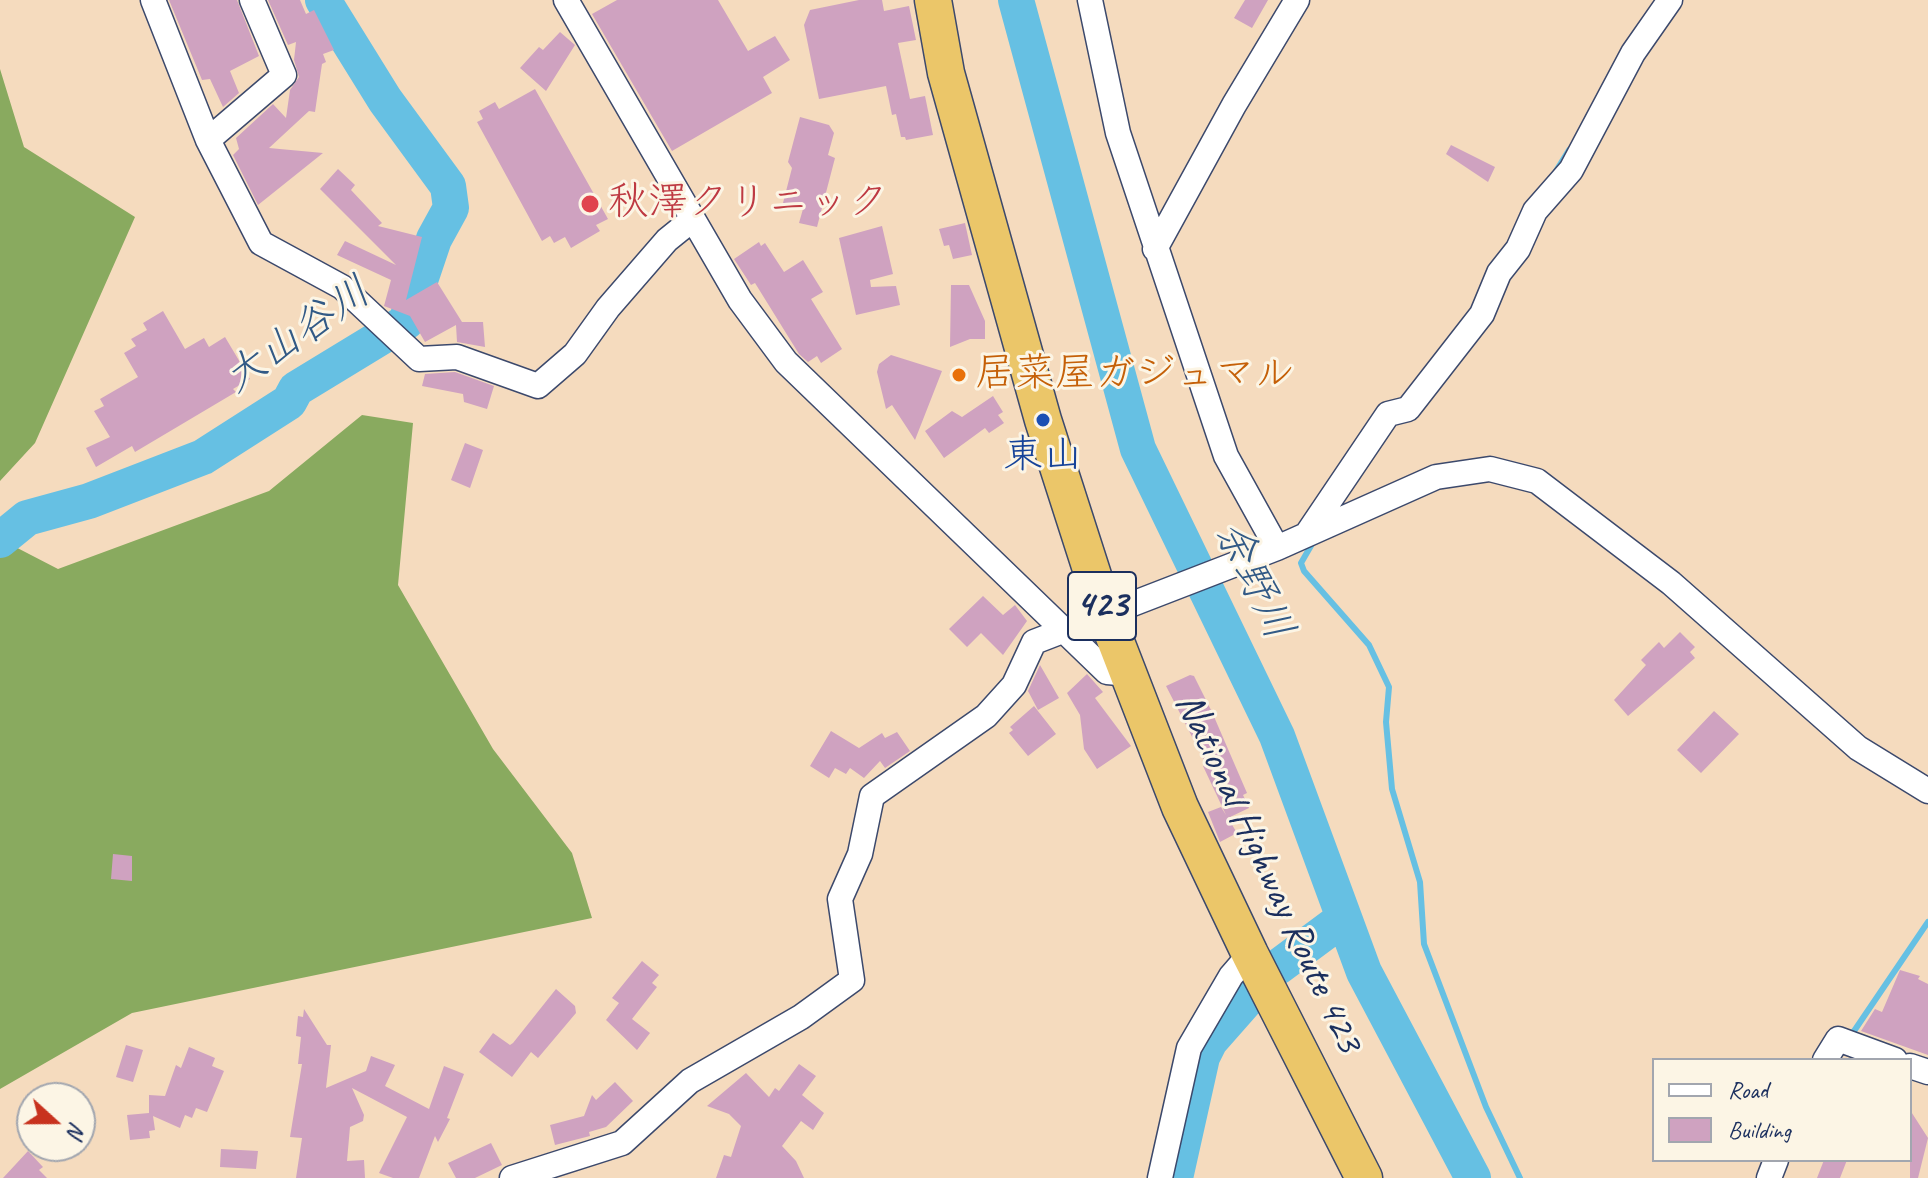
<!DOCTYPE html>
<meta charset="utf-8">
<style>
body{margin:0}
#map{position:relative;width:1928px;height:1178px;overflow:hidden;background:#f5dbbe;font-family:Caveat,sans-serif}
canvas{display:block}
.legend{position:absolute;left:1652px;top:1058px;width:260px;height:104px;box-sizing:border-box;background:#fcf5e5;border:2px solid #a2a6af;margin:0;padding:10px 14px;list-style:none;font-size:24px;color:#1b2f5e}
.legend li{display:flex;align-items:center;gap:16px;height:40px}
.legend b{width:40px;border:2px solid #a2a6af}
.north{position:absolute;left:16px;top:1082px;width:80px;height:80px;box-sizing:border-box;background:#fcf5e5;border:2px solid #a2a6af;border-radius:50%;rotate:111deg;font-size:22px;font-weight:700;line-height:32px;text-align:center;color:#1b2f5e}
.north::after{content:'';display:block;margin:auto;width:28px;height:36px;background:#c8321e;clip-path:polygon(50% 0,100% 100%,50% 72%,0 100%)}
</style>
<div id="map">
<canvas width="1928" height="1178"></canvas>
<ul class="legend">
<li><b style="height:10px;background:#fff"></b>Road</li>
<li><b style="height:22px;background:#cfa2c0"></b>Building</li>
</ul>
<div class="north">N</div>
</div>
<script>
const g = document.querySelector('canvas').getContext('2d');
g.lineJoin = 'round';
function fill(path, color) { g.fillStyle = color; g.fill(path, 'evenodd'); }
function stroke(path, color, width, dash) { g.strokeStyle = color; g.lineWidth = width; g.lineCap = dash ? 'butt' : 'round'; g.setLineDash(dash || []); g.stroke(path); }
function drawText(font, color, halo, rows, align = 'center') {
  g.font = font + ' Caveat,"Klee One",sans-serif'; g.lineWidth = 6; g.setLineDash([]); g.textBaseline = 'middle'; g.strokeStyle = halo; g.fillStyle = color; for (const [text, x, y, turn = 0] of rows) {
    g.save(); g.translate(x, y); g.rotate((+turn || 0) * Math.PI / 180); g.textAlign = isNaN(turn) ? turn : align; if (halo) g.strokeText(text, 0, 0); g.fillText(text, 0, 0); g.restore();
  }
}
const forest = new Path2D(`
 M0,69l24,78 111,70 -100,226 -35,38z
 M362,415l51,8 -15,162 95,164 79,104 20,65 -460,95 -132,76v-550l58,30 211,-78z`);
const stream = new Path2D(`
 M1556,171l13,-21
 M1312,544l-11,19 3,8 65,74 20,42 -3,35 6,67 28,93 4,62 62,163 34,71
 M1850,1037l78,-115`);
const river = new Path2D(`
 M1016,0l122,449 139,287 87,236 109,206
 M0,540l27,-22 62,-17 114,-44 86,-55 7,-13 110,-67 28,-83 17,-31 -3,-22 -63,-86 -62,-100
 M1278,967l66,-49
 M1175,1178l27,-121 8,-16 37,-42`);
const building = new Path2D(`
 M169,0h68l22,56 -29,15 9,22 -16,14 -13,-28 -8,1z
 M268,0h32l6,14 8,-4 20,40 -11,4 3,8 -4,2 -7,48 -6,-1 -40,37 54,5 -65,52 -25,-50 6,-6 -3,-11 37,-34 13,14 4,-28 9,-13 -5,-17 2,-18 -8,3z
 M617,0h101l30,51 27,-15 15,24 -27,17 9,16 -100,58 -80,-137z
 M859,0h23l2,11 25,-5 7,34 -18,3 12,56 15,-3 8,39 -27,5 -1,-3h-4l-5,-23 -4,1 -6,-29 -67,13 -15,-74 6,-15z
 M1245,0h23l-16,28 -18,-10z
 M560,32l15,13 -29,46 -26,-23 19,-21 4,3z
 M535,89l73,130 -12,6 4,6 -29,17 -6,-11 -11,6 -4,-7 -8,5 -65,-119 6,-3 -4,-8 16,-9 4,7z
 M800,117l29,8 5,8 -6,22 7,3 -18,69 -18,-4 4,-14 -20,-6 9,-35 -4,-6z
 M1451,145l44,22 -7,15 -42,-28z
 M338,169l17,16 -4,5 31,33 -4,3 44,11 -16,63 31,-18 25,40h21l2,25 -28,-5 -1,-17 -31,17 -15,-26 -26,-10 7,-26 -54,-25 8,-14 51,24 -76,-76z
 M965,223l7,32 -19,4 -4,-14 -5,1 -5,-17z
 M882,226l11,48 -23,6 1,7 25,-1 4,19 -44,10 -17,-77z
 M759,242l2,4 4,-3 19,29 19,-12 20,32 -12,7 31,50 -21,14 -4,-7 -9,6 -9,-8 -44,-71 -4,2 -17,-26z
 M951,285h18l16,36v18h-15l-20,8z
 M163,311l22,38 19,-11 5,9 16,-10 25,42 -17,10 3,3 -101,60 -3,-6 -36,21 -10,-19 24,-11 -16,-26 10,-5 -4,-7 38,-22 -14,-24 12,-7 -5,-7 16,-9 -4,-7z
 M891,355l51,16 -27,69 -23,-35 -6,4 -9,-37 2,-8z
 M455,372l39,14 -7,23 -23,-7 -1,-8 -41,-8 3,-12z
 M993,396l10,16 -5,3 6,8 -15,10 -4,-5 -41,30 -19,-27 27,-20 10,6z
 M465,443l18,7 -13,38 -19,-8z
 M983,596l20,19 12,-10 12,16 -24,34 -22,-22 -14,14 -18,-18z
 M1680,632l15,15 -5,5 5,6 -67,58 -14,-16 32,-35 -5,-5 18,-18 5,6z
 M1040,665l19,33 -21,12 -10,-19z
 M1087,674l16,18 -8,6 36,48 -34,23 -13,-20 -4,-34 -13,-22z
 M1190,675l4,1 18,36 35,81 -4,2 6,13 -21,10 9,15 -17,9 -12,-30 13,-5 5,8 -23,-49 3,-2 -40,-78z
 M1034,706l22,28 -28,22 -19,-23 4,-3 -3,-3z
 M1714,711l25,23 -38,39 -24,-23z
 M831,731l28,17 23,-15 3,5 12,-6 13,19 -25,17 -5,-7 -16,17 -14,-10 -4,6 -11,-6 -6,10 -19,-12z
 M113,854l19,2v25l-21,-2z
 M642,961l17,14 -7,8 5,4 -25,32 18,14 -13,17 -31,-30 13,-17 -7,-5z
 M1900,970l20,6 -2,3 10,5v71l-67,-24 14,-22 7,3z
 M556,989l19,17 1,7 -38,45 -7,-6 -19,25 -33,-25 14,-19 17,12 3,-2z
 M304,1009l23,36h4l-5,43 40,-17 5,-15 24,9 -10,21 44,23 15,-43 20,8 -17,44 3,1 -12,23 -3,-6 -16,42h-26l-14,-5 28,-56 -55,-29 12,27 -1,6 -13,6 -3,34 17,-1 1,18h-69l6,-40 -12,-1 12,-73h-4l3,-27 -5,-1 2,-20 5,1z
 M126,1045l17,5 -10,32 -17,-5z
 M189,1047l26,11 -3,8 12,5 -17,41 -11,-4 -4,10 -7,-3 -5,13 -27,-12 2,14 -6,1 1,7 -20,2 -3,-25 22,-2v-18l16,1 11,-31 5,3z
 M799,1064l17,12 -14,19 22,18 -11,17 -12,-9 -19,25 14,15 8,17h-88l8,-23 7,2 10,-31 -12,-12 -22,-8 39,-33 23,24 6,-9 4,3z
 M615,1082l18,19 -27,26 -17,5 1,4 -35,9 -5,-20 34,-9 8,-21 4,5z
 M1910,1110l18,28 -10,40h-8z
 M491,1143l11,22 -27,13h-19l-8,-15z
 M221,1149l37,2 -2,18 -36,-2z
 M28,1151l15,16 -4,3 8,8h-44z
 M1824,1160h23l-7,18h-23z`);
const minor = new Path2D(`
 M153,0l55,140 53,103 81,44 77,72 38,-2 81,29 37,-32 33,-46 59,-68 26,-21
 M566,0l174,300 46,62 321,310 23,2
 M1090,0l28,133 108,323 51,92
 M208,140l76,-65 -32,-75
 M1155,249l79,-144 63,-105
 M1307,534l81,-120 20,-5 74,-95 17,-41 19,-24 17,-38 36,-41 62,-117 37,-53
 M1825,1060l13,-21 57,21
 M1910,1066l18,6
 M512,1178l110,-35 68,-62 111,-64 51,-37 -12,-81 20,-45 12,-58 114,-80 28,-31 20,-43 243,-94 159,-71 54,-8 47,12 134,102 187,165 70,43
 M1160,1178l29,-130 42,-72 19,-22
 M1769,1178l7,-18`);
const highway = new Path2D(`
 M933,0l13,73 97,347 63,196 74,191 70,147 114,224`);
const markers = [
 [590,204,10,"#e0444e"],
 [959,375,8,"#e8710a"],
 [1043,420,8,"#1a4fb4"]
];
const shields = [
 [1102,606,68]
];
const shieldNames = [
 ["423",1102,606]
];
const healthNames = [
 ["秋澤クリニック",608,204]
];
const foodNames = [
 ["居菜屋ガジュマル",975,375]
];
const transitNames = [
 ["東山",1043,457]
];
const streetNames = [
 ["National Highway Route 423",1268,873,65]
];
const waterNames = [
 ["大山谷川",298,336,-35],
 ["余野川",1253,581,64]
];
fill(forest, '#89aa5f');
stroke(stream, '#66c0e3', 6);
stroke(river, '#66c0e3', 36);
fill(building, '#cfa2c0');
stroke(minor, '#3c496c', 27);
stroke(highway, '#3c496c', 39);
stroke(minor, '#fff', 24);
stroke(highway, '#ebc669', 36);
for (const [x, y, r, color] of markers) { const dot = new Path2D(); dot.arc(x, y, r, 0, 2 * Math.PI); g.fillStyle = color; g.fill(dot); stroke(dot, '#fcf5e5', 3); }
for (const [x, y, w] of shields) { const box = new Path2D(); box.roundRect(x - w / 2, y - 34, w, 68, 6); g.fillStyle = '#fcf5e5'; g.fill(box); stroke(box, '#1b2f5e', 2); }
drawText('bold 38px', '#1b2f5e', null, shieldNames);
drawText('40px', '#be3a42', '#fcf5e5', healthNames, 'left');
drawText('40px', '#c56008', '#fcf5e5', foodNames, 'left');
drawText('40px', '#164399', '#fcf5e5', transitNames);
drawText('40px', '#1b2f5e', '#fcf5e5', streetNames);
drawText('italic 42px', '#325a86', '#fcf5e5', waterNames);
</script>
